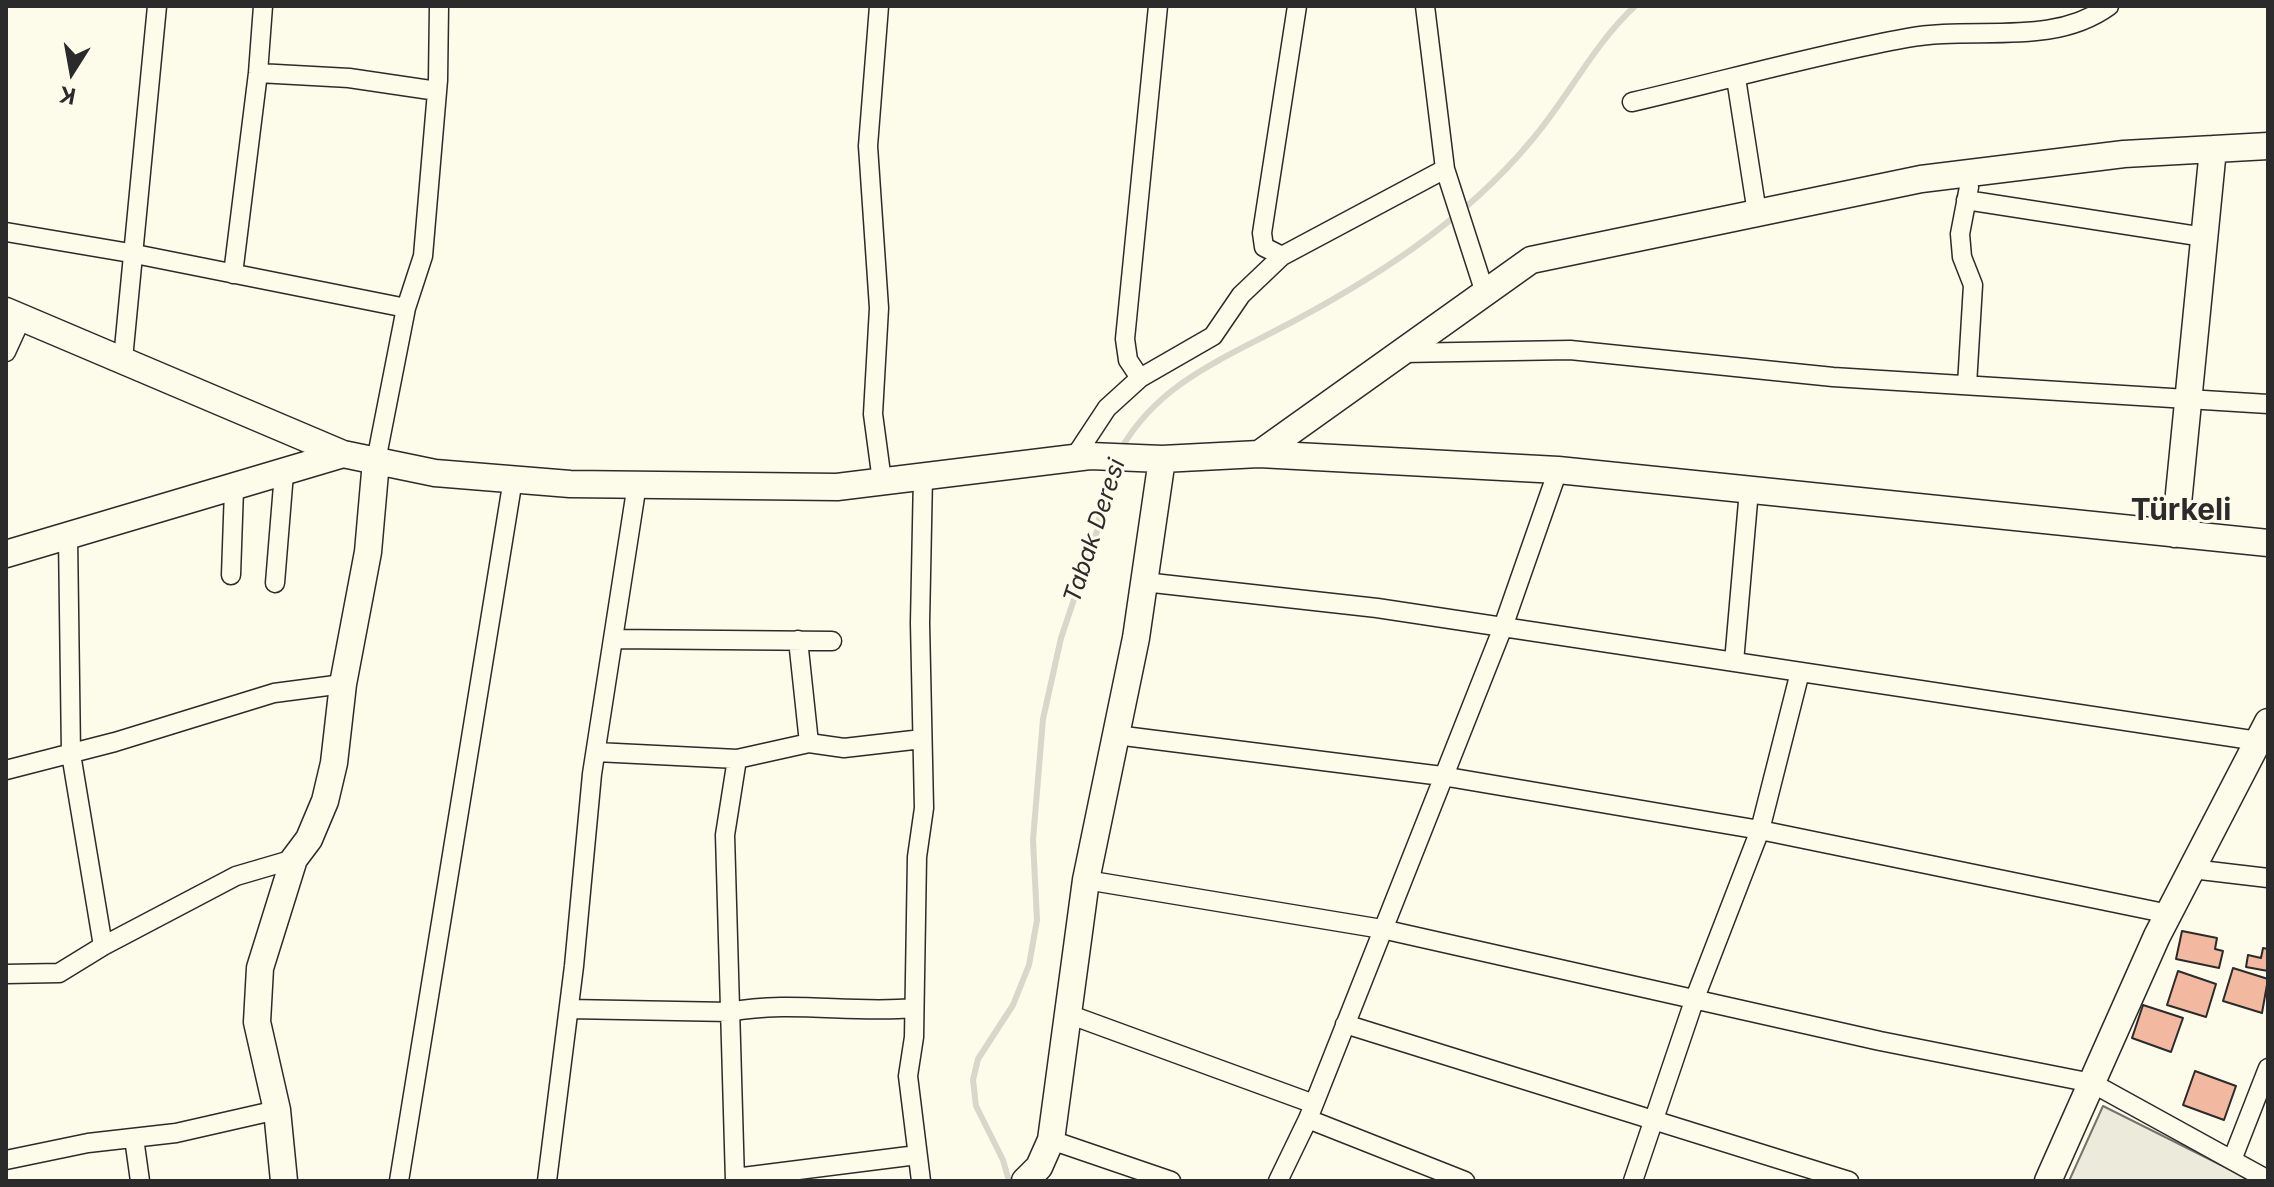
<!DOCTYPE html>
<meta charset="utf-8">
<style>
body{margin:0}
#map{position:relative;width:2274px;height:1187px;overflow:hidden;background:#fdfbea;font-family:Inter,sans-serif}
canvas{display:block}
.frame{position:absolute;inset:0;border:8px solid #2b2b2b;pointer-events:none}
.north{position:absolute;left:32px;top:32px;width:80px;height:80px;-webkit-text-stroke:6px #fdfbea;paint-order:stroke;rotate:191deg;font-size:22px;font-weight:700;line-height:32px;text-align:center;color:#2b2b2b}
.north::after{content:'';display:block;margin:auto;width:28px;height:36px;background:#2b2b2b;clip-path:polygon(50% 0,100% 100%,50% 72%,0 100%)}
</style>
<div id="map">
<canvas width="2274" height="1187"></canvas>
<div class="frame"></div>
<div class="north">K</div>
</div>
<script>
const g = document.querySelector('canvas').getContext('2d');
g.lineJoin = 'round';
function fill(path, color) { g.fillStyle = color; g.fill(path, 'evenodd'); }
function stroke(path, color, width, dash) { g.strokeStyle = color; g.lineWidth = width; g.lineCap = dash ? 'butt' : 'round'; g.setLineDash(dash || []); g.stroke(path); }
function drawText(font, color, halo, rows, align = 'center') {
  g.font = font + ' Inter,sans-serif'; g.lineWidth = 6; g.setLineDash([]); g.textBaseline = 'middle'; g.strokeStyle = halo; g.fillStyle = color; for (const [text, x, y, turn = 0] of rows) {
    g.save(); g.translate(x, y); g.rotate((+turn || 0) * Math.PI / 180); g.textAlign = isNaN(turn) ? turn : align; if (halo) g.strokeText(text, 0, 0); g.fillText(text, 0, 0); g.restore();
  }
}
const green = new Path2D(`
 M2103,1106l128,64 19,11h-181z`);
const stream = new Path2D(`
 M1121,449c35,-61 92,-86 152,-117 95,-49 189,-108 258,-191 37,-43 62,-96 104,-135
 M1009,1181l-6,-21 -27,-54 -3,-26 5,-21 35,-54 16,-40 8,-45 -4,-80 10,-121 18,-81 36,-107 8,-44 9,-24`);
const building = new Path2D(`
 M2182,931l35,7 -2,11 8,2 -4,17 -43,-9z
 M2263,948l5,1v22l-22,-4 2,-12 13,3z
 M2233,968l35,11 -6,34 -39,-12z
 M2178,971l38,13 -10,33 -39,-12z
 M2143,1005l40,13 -12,34 -39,-14z
 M2195,1071l41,15 -12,34 -41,-15z`);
const street = new Path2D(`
 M879,6l-11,140 11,162 -6,106 9,67
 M1425,6l20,163 40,124
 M258,73l91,5 88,13
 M1736,78l21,135
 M1632,102c91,-21 182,-47 275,-64 66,-13 144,10 202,-32
 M1966,200l238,37
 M6,232l124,21 276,55
 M1282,256l-18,-9 -2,-14 35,-227
 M233,274l25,-201 5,-67
 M6,352l16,-35
 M1402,353l168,-3 263,27 435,27
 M123,359l34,-353
 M1140,378l-12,-18 -3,-21 33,-333
 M1967,385l6,-100 -11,-28 -2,-23 9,-47
 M1074,458l33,-50 33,-30 73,-42 28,-41 41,-39 163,-87
 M376,461l30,-153 17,-52 15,-176 1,-74
 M68,537l3,217 32,192
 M231,575l3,-86
 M1144,582l233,26 881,133
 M275,583l9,-110
 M613,639l219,2
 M798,640l11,103
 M1734,662l15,-172
 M1116,735l326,41 318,54 409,84
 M596,752l141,7 72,-16 35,5 78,-9
 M6,770l109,-28 159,-49 69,-9
 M2192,869l76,9
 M1086,880l296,49 498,112 212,42 176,97
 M6,974l53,-1 44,-27 133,-70 58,-17
 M569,1009l161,3c60,-12 123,2 184,-4
 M1068,1014l246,90
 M1345,1024l504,157
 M1308,1119l157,62
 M134,1138l6,43
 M1051,1140l120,41
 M6,1160l82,-17 88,-10 101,-23
 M2232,1160l36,-92
 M735,1178l182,-23
 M399,1181l114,-702
 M547,1181l27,-215 18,-192 45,-290
 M735,1181l-10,-346 12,-76
 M921,1181l-13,-105 6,-39 3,-180 7,-49 -4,-185 3,-147
 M1278,1181l30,-62 195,-492 55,-157
 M1633,1181l62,-183 65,-168 40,-158`);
const secondary = new Path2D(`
 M6,311l337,143 92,19 135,11 267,3 253,-31 72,3 97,-5 299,16 710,73
 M1259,454l272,-194 390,-81 203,-25 144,-8
 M2175,534l38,-385
 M6,554l337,-100
 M284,1181l-7,-71 -20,-88 3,-54 34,-109 15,-20 16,-38 9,-38 9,-79 25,-132 8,-91
 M1025,1181l14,-14 12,-27 35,-260 50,-242 26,-179
 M2048,1181l109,-245 111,-214`);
const waterNames = [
 ["Tabak Deresi",1095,531,-72]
];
const districtNames = [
 ["Türkeli",2181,511]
];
fill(green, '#ecebdb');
stroke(green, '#74746e', 2);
stroke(stream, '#d8d7c9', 6);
fill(building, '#f2b8a0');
stroke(building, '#2b2b2b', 2);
stroke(street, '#2b2b2b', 21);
stroke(secondary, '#2b2b2b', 29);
stroke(street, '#fdfbea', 18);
stroke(secondary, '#fdfbea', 26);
drawText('italic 24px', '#2b2b2b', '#fdfbea', waterNames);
drawText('bold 30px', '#2b2b2b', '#fdfbea', districtNames);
</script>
